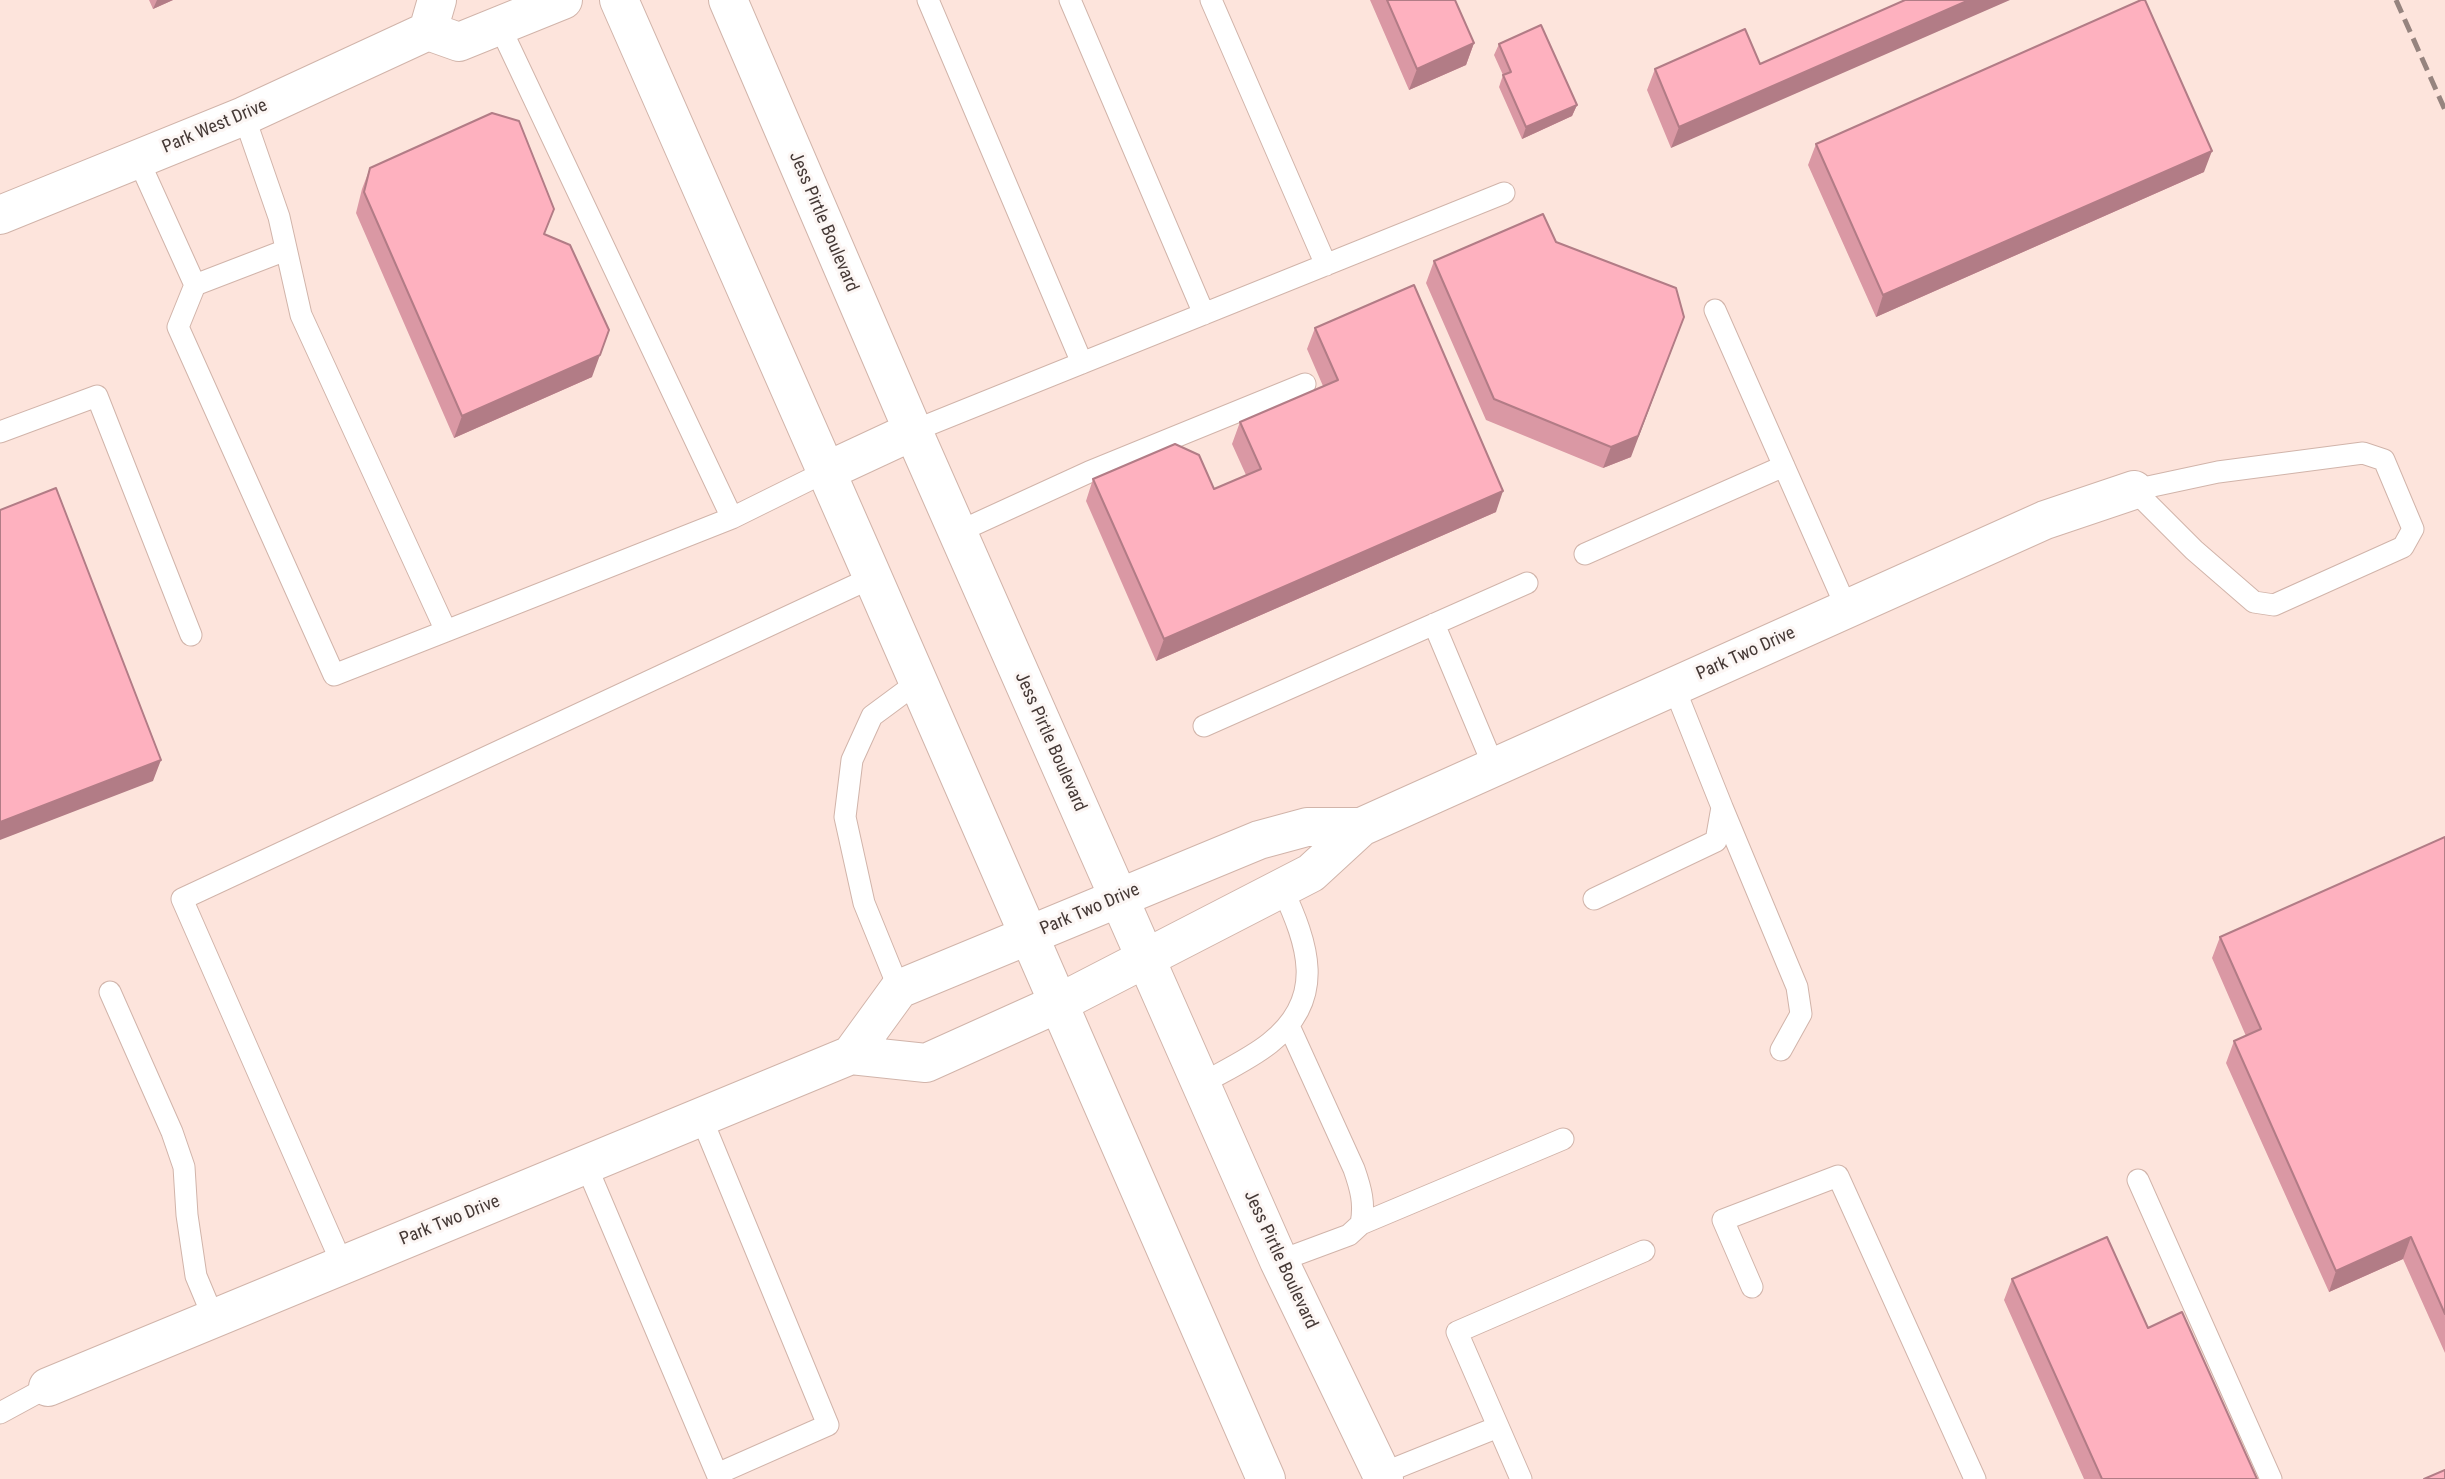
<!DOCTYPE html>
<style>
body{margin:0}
canvas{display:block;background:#fde4dc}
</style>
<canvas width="2445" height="1479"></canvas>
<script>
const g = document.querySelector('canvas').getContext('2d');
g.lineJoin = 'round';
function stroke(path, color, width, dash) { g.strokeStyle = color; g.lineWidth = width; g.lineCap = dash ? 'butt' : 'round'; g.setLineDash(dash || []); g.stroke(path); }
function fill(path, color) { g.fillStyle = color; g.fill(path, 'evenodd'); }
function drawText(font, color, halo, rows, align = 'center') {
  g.font = font + ' "Roboto Condensed",sans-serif'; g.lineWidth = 6; g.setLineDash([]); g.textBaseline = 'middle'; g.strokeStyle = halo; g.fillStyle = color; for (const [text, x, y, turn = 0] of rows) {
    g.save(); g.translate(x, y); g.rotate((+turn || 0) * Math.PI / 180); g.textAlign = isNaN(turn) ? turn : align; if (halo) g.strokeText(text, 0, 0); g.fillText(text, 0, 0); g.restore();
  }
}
const lane = new Path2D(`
 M928,0l154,363
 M1070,0l134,314
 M1211,0l115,265
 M500,27l232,491 95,-47
 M244,116l35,101 22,98 145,316 286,-113
 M138,159l57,126 91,-35
 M195,285l-17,42 156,348 112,-44
 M1715,310l132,299
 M913,431l591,-238
 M0,432l97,-36 94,239
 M2363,453l21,7 29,69 -10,18 -129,58 -20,-3 -60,-52 -60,-60 84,-18z
 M958,532l131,-60 216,-88
 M1585,554l199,-88
 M1434,624l60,143
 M1204,726l323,-143
 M1722,807l75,180 4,27 -20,36
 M1594,899l122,-58 6,-34 -48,-120
 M899,989l-35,-86 -19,-86 7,-57 20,-44 46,-34
 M110,992l62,140 12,35 3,48 9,61 18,43
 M1201,1084c23,-13 49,-25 69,-41 57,-45 38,-99 12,-155
 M586,1165l131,309 111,-49 -127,-308
 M2138,1180l133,299
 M1361,1224l202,-85
 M1279,1261l70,-26 12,-11c4,-20 0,-35 -7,-55l-65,-143
 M343,1266l-161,-367 691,-322
 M1752,1287l-29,-67 115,-44 137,303
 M0,1413l48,-26
 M1381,1474l117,-47
 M1521,1479l-64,-147 187,-81`);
const street = new Path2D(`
 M428,31l9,-31
 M0,215l244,-99 184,-85 31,11 104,-42
 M851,1055l48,-66 360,-149 48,-13h54
 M48,1387l803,-332 75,8 131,-59 254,-131 50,-46 684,-307 89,-30`);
const secondary = new Path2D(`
 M619,0c218,492 431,986 647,1479
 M728,0l185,431 366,830 105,218
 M827,471l86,-40`);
const rail = new Path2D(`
 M2396,0l49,110`);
const wall = new Path2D(`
 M149,0h24l-20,9z
 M1370,0h85l19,43 -8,22 -57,25z
 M1499,44l78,61 -5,11 -50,23 -23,-52 4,-12 -9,-20z
 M1760,64l-89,84 -24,-58 8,-21z
 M1816,144l388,28 -328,145 -68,-152z
 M370,168l175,66 47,143 -138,61 -98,-225 6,-24z
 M1434,261l197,196 -28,11 -117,-48 -60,-137z
 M1315,328l181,184 -340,149 -70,-160 7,-22 121,10 32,-14 -14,-31 8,-22 83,-36 -16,-37z
 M2445,837v516l-42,-94 -74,33 -103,-229 8,-22 12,-5 -34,-78 8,-21z
 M2012,1279l136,49 109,151h-173l-80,-179z`);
const shadedWall = new Path2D(`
 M157,0h16l-20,9z
 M1969,0h41l-339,148 8,-21z
 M1474,43l-8,22 -57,25 8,-21z
 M1577,105l-5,11 -50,23 4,-12z
 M2212,151l-8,21 -328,145 7,-22z
 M1684,317l-53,140 -28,11 8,-21z
 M600,355l-8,22 -138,61 8,-22z
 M1503,491l-7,21 -340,149 8,-22z
 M161,760l-8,21 -153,59v-18z
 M2411,1237l-8,22 -74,33 7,-21z`);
const building = new Path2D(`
 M1387,0h68l19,43 -57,26z
 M1905,0h64l-290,127 -24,-58 90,-40 15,35z
 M2141,0h4l67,151 -329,144 -67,-151z
 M1541,25l36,80 -51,22 -23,-52 8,-3 -12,-28z
 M492,113l27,8 35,88 -10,25 26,11 39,85 -9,25 -138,61 -98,-224 6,-24z
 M1543,214l13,28 120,46 8,29 -46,119 -27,11 -117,-48 -60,-138z
 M1414,285l89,206 -339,148 -71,-160 82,-35 24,11 15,34 47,-20 -21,-47 98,-42 -23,-52z
 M56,488l105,272 -161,62v-312z
 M2445,837v477l-34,-77 -75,34 -102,-230 27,-12 -41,-92z
 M2107,1237l41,91 34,-16 75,167h-155l-90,-200z
 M2445,1470v9h-21z`);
const streetNames = [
 ["Park West Drive",215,127,-23],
 ["Jess Pirtle Boulevard",823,222,67],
 ["Park Two Drive",1746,654,-24],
 ["Jess Pirtle Boulevard",1050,742,66],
 ["Park Two Drive",1090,910,-23],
 ["Park Two Drive",450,1221,-22],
 ["Jess Pirtle Boulevard",1280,1260,65]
];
stroke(lane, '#d1b4aa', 23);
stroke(street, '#d1b4aa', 40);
stroke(secondary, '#d1b4aa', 40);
stroke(lane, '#fff', 21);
stroke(street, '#fff', 38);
stroke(secondary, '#fff', 38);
stroke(rail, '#96847f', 5, [14, 7]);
fill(wall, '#da98a4');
fill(shadedWall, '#b27c86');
fill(building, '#feb1bf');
stroke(building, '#b27c86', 2);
drawText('18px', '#453936', '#fcf6f4', streetNames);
</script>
